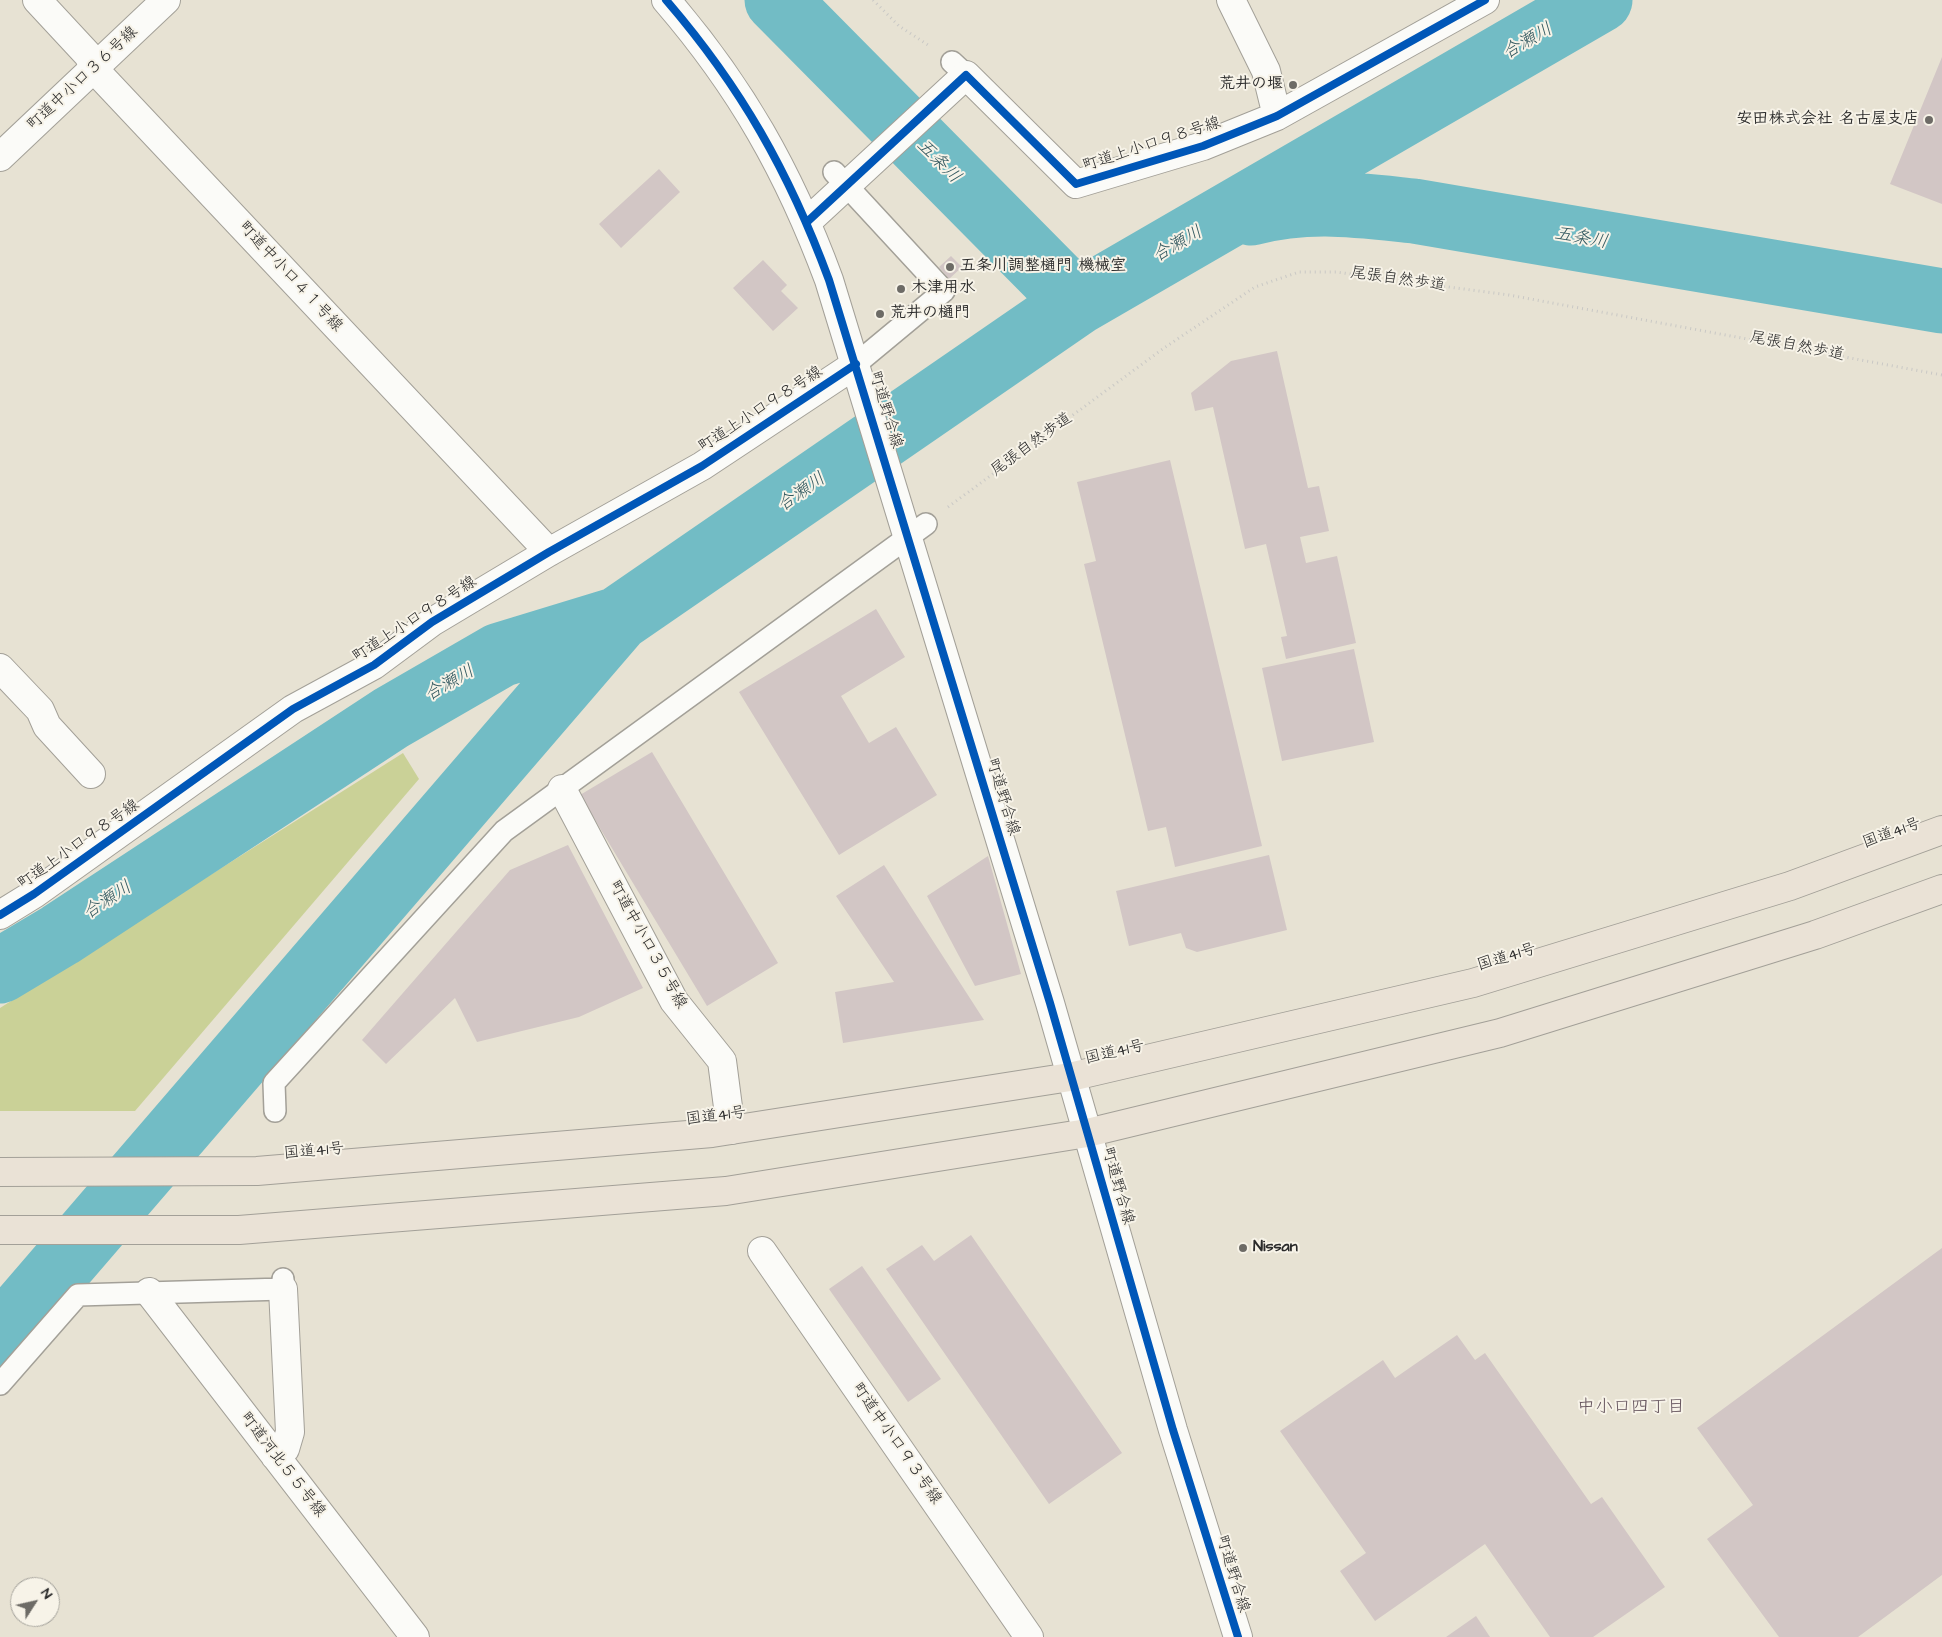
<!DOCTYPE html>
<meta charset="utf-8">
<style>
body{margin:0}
#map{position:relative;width:1942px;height:1637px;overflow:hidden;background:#e7e2d3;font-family:"Architects Daughter",sans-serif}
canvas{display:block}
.north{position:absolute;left:10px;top:1577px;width:50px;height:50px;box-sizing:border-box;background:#f7f3e8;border:1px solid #a5a39c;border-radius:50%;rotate:55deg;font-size:14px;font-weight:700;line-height:20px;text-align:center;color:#2b2b2b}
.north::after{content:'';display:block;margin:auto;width:18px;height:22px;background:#6d6b66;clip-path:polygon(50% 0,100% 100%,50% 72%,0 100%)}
</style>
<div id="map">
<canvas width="1942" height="1637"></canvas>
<div class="north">N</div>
</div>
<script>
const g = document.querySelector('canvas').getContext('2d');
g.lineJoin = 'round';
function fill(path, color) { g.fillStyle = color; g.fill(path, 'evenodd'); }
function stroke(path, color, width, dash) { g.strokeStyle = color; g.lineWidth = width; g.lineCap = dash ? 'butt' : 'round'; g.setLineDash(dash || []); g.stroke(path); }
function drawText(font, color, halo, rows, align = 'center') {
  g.font = font + ' "Architects Daughter","Klee One",sans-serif'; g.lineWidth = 4; g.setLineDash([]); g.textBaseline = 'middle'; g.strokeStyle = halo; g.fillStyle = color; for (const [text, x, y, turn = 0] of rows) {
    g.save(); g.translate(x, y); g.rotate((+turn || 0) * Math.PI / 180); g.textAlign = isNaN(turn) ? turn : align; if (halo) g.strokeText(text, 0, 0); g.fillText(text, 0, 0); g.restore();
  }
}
const green = new Path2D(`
 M403,753l16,26 -284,332h-135v-103z`);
const river = new Path2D(`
 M777,0l300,303
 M1251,213c58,-15 105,-8 163,-2l528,90
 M0,971l60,-36 331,-217 109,-63 118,-36 459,-316 523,-303
 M0,1337l618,-718`);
const building = new Path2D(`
 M1942,57v147l-52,-20z
 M659,169l21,23 -59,56 -22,-24z
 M951,256l11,11 -13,12 -10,-12z
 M763,260l24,25 -6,6 17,17 -25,23 -40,-43z
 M1277,351l31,137 11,-2 10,45 -29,6 6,26 31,-7 19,87 -70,16 -5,-22 6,-1 -21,-92 -21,5 -32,-142 -18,4 -4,-18 40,-32z
 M1170,460l92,386 -87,21 -9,-40 -18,4 -64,-267 12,-3 -19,-79z
 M876,609l29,48 -64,39 28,47 27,-16 41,68 -98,60 -100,-163z
 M1354,649l20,93 -92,19 -20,-93z
 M652,752l126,211 -71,43 -127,-211z
 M568,845l75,143 -64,29 -102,25 -22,-44 -69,66 -24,-24 148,-170z
 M1269,855l18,75 -90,22 -11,-4 -5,-15 -52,13 -13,-55z
 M988,856l33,118 -46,12 -48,-90z
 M884,865l100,155 -141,23 -8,-51 59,-10 -58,-86z
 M971,1235l151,218 -73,51 -163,-235 36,-24 12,16z
 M1942,1248v327l-84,62h-79l-72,-98 46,-34 -56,-77z
 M862,1266l79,113 -33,23 -79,-113z
 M1457,1335l18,25 10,-7 106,151 11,-7 63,90 -72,50h-43l-65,-93 -110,77 -35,-50 26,-18 -86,-122 103,-71 12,18z
 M1476,1616l14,21h-44z`);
const path = new Path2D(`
 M873,0l26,26 29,19
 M948,507l216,-159 91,-61 44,-15h37l173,23 433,80`);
const service = new Path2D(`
 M952,62l14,13
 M834,172l110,119 -88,73
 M275,1111l-1,-28 230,-252 422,-307
 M0,1384l78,-89 205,-6v-10`);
const minor = new Path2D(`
 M37,0l52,56 4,12 456,484
 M1231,0l35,71 11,45
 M0,157l166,-157
 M807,222l159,-147 110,109 127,-38 74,-30 208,-116
 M0,668l40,42 7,16 44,48
 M562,789l112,212 48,60 9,69
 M0,915l34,-21 259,-185 81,-44 58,-43 117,-70 153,-86 154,-102
 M762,1251l267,386
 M149,1292l266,345
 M275,1456l10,-7 5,-17 -7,-143`);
const tertiary = new Path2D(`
 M666,0c75,87 123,172 163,280l221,723 123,427 65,207`);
const trunk = new Path2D(`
 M0,1172l257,-1 455,-38 358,-56 403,-94 317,-97 152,-56
 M0,1230h239l487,-39 361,-58 413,-100 315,-98 127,-46`);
const cycleway = new Path2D(`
 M666,0c75,87 123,172 163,280l221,723 123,427 65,207
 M807,222l159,-147 110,109 127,-38 74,-30 208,-116
 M0,915l34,-21 259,-185 81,-44 58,-43 117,-70 153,-86 154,-102`);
const markers = [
 [1293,85,5,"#6d6b66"],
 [1929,120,5,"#6d6b66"],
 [950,267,5,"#6d6b66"],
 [901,289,5,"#6d6b66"],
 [880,314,5,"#6d6b66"],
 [1243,1248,5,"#6d6b66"]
];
const streetNames = [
 ["町道中小口３６号線",83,79,-43],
 ["町道上小口９８号線",1152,145,-18],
 ["町道中小口４１号線",290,277,47],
 ["尾張自然歩道",1398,280,8],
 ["尾張自然歩道",1797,347,11],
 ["町道上小口９８号線",761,410,-33],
 ["町道野合線",885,410,73],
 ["尾張自然歩道",1032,445,-36],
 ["町道上小口９８号線",415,620,-33],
 ["町道野合線",1002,797,73],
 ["国道41号",1892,834,-20],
 ["町道上小口９８号線",79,845,-35],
 ["町道中小口３５号線",647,945,61],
 ["国道41号",1507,958,-17],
 ["国道41号",1115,1053,-13],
 ["国道41号",716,1117,-7],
 ["国道41号",314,1152,-5],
 ["町道野合線",1117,1186,74],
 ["町道中小口９３号線",896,1444,55],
 ["町道河北５５号線",282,1465,52],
 ["町道野合線",1232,1574,73]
];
const poiNames = [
 ["荒井の堰",1283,85,"right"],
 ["安田株式会社 名古屋支店",1919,120,"right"],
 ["五条川調整樋門 機械室",960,267],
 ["木津用水",911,289],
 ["荒井の樋門",890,314],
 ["Nissan",1253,1248]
];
const waterNames = [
 ["合瀬川",1528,42,-30],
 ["五条川",938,162,45],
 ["五条川",1581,239,10],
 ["合瀬川",1178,245,-30],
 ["合瀬川",802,493,-35],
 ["合瀬川",450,684,-30],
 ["合瀬川",108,901,-33]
];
const neighbourhoodNames = [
 ["中小口四丁目",1631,1408]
];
fill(green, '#cad197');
stroke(river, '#72bcc5', 65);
fill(building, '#d2c6c5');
stroke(service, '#a3a098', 24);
stroke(minor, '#a3a098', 30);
stroke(tertiary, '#a3a098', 30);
stroke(trunk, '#a3a098', 30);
stroke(path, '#c9c8c5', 3, [1, 4]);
stroke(service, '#fbfbf8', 21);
stroke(minor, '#fbfbf8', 28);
stroke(tertiary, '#fbfbf8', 28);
stroke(trunk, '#eae2d6', 28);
stroke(cycleway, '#0057b8', 8);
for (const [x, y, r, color] of markers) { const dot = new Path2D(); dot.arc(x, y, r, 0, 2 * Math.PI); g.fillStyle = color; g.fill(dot); stroke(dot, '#f7f3e8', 2); }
drawText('16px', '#2b2b2b', '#f7f3e8', streetNames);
drawText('bold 16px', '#2b2b2b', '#f7f3e8', poiNames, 'left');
drawText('italic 18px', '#32585f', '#f7f3e8', waterNames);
drawText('18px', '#65545d', '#f7f3e8', neighbourhoodNames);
</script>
